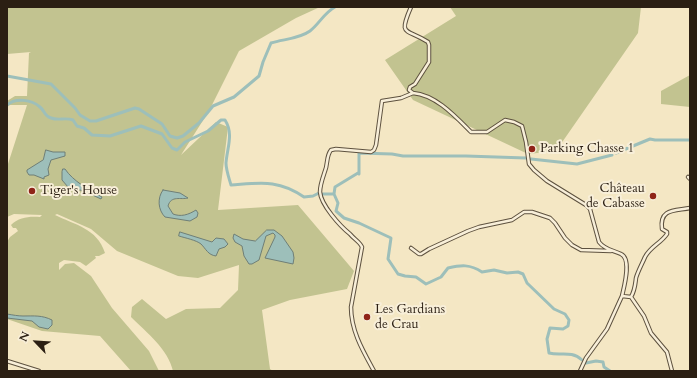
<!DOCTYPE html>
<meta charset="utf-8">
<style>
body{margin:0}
#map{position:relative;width:697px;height:378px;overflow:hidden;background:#f4e7c4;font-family:Cardo,serif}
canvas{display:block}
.frame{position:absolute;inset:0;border:8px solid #2b1f13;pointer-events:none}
.north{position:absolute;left:16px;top:322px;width:40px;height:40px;-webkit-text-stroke:3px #f8efd9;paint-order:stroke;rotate:295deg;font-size:11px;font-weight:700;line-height:16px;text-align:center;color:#2b1f13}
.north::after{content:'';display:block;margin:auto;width:14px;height:18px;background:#2b1f13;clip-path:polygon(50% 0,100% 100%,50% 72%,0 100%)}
</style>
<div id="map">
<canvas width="697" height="378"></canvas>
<div class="frame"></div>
<div class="north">N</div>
</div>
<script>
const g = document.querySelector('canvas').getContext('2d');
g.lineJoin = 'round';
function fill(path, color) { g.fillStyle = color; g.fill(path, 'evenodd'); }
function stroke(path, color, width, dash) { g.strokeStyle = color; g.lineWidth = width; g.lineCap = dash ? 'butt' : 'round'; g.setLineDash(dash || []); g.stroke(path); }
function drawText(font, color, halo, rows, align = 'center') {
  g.font = font + ' Cardo,serif'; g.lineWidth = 4; g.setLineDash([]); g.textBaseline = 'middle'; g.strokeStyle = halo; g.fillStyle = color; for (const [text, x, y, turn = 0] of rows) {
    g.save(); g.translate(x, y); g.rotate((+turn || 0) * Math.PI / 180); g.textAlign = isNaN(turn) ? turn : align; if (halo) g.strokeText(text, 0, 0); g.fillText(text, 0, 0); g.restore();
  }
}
const green = new Path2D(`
 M7,7h313l-24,11 -57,33 -30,60 -28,44 35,-33 12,5 -10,83 80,-5 56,66 -7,18 -57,11 -28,10 8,59 3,2h-100c-5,-22 -26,-38 -42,-54l1,-10 10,-8 24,20 20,-10 34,-1 18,-18 1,-25 -41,13 -20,-2 -61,-25 -26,-22 -34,-15 -2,1c20,10 42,13 50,38l-6,3h-4l1,2 -10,8 -6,-4 -16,-2 -5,3v7l6,-6 9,-1 17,13 21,32 37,43 10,20h-28l-31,-35 -58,-5 -35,-12v-77l3,-5 8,-6 -2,-3h-3l-2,-3c8,-8 19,-9 29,-8l2,-2 -28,-1 -7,3v-50l20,-62h-17l-3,2v-6l8,-5h12l2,-43 2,-1 -24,2z
 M450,7h191l-3,26 -82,118 -28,3 -115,-54 -28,-40 71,-44z
 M690,75v32l-29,-3v-13z`);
const water = new Path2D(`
 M46,150l7,2h12v4l-14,4 -3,9 1,6 -5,2v2l-10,-4h-5l-2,-3v-2l16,-10z
 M63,169h2c8,12 24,21 37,28l-1,2 -17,-8 -16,-4 -6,-7v-8z
 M163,190l17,3 8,5c-7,2 -17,-3 -20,8l5,8c8,3 15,1 23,-4l2,3 -1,4 -7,4 -25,-4c-7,-7 -8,-19 -2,-27z
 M267,230h7l8,6 11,16 1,6 -1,6 -28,-6 10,-21v-2l-2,-2 -7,3 -7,24 -7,4h-3l-5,-8 -2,-10 -7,-4 -2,-4 1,-4 9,5 12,2z
 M180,232l32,10 4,-4 8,1 4,5 -3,3 -6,2 -3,7c-8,-1 -10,-7 -15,-12 -5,-4 -16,-6 -22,-8z
 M7,314c6,1 11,2 16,2 11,0 19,-1 29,4v5l-4,4 -9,-2 -7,-6 -25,-3z`);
const canal = new Path2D(`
 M7,76l44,8 24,24 5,7 10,6h6l39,-13 4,1 23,15 8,12 7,2 6,-2 16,-13 14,-17 21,-9 25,-21 4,-14 8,-19c13,-4 28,-4 39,-12 10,-8 14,-18 25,-24
 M7,105c9,-8 25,-5 33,2 5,4 4,9 11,11 8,3 14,-1 22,2l4,6 7,2 8,7 18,1 31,-10 21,8 10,14 5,2 8,-8 23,-11 13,-11h4c9,14 2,28 1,43 0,7 3,15 5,22 29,-2 47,-6 73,12l9,-1 6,-3
 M616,153l34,-14 5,1h35
 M531,159l46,5 35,-9
 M323,194h11l4,9 -2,8 8,7 15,5 32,15 -3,21 10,15 7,2 11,1 10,7 15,-7 7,-9c13,-3 22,-4 34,4l12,-2 13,3 11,-1 5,2 4,9 27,26 11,5 4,6 -1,6 -5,3 -13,-1 -3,11 2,14c12,3 22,-3 33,7
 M334,194l1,-7 23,-14 1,1v-21l33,1 11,2h63l60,2
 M586,363l10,-2 7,1 1,5 6,4`);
const street = new Path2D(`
 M411,7c-13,30 -5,21 17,35l1,3v17l-14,22 -5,3 -1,3 4,3
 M413,93c23,2 42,23 58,39h16l18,-12 9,2 8,4 4,16 3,22 5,6 13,11 39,24 4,4 9,33c6,8 14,8 22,12 11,5 3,33 1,42
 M688,177l2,2
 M411,248l8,6h2l8,-5 39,-18 11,-4 33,-7 12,-8h8l18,6 5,5 10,15 7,7 9,5 30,1
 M631,297c4,-7 4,-11 5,-19 2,-7 6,-14 9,-21 6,-11 15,-13 22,-23v-2l-5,-3c-3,-21 14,-18 28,-21
 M631,297l13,19 7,17 16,19 5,19
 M7,361l32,10
 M374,371c-11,-20 -23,-40 -23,-64l11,-60c-2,-5 -8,-8 -12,-13 -10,-8 -29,-29 -30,-42 0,-7 3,-15 5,-21 3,-7 1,-15 6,-21l5,-1 35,3 3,-2 2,-5 6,-44 19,-3 12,-5
 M580,371l6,-13 21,-29 15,-33 9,1`);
const markers = [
 [532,149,4,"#8f2418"],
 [32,191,4,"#8f2418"],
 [653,196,4,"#8f2418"],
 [367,317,4,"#8f2418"]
];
const poiNames = [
 ["Parking Chasse 1",540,149],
 ["Château",645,189,"right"],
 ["de Cabasse",645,204,"right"],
 ["Tiger's House",40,191],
 ["Les Gardians",375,310],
 ["de Crau",375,325]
];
fill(green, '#c2c390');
fill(water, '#9dbfba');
stroke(water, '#6f7f77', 1);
stroke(canal, '#9dbfba', 3);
stroke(street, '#5d513f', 4.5);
stroke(street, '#f8efd9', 2.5);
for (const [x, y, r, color] of markers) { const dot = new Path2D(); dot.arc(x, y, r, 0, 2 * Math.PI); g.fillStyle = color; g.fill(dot); stroke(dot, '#f8efd9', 1.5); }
drawText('13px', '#2b1f13', '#f8efd9', poiNames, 'left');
</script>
